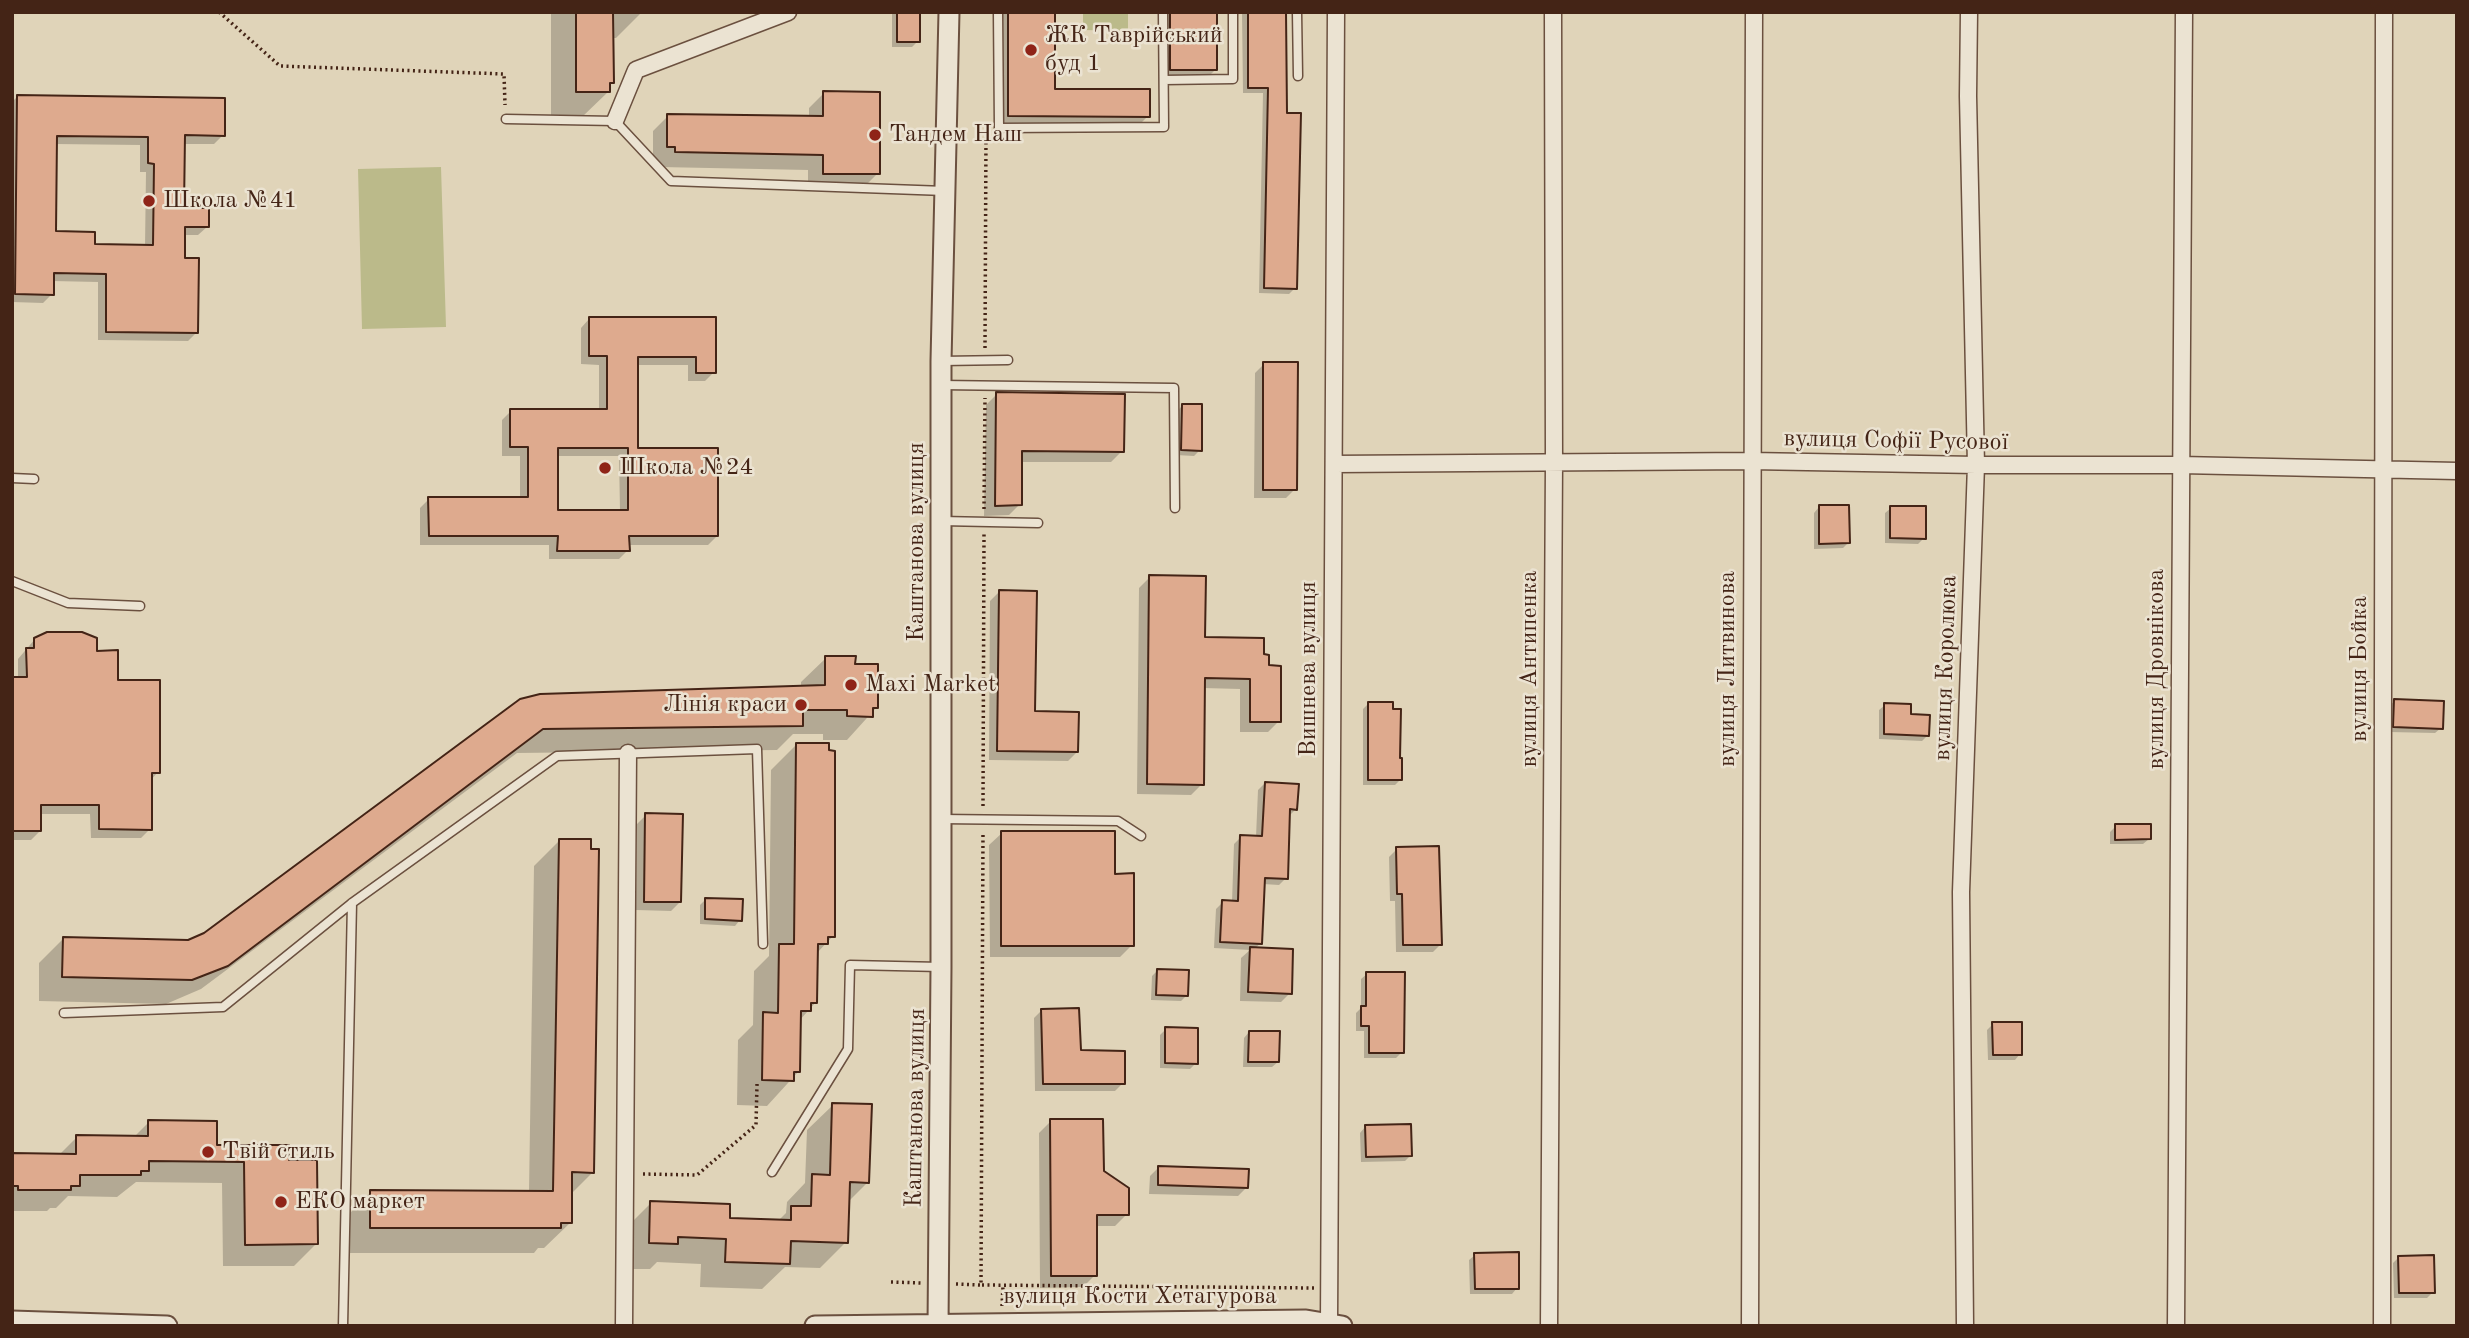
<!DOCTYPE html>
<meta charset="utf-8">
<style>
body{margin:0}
#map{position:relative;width:2469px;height:1338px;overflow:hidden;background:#e0d4b9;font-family:"Old Standard TT",serif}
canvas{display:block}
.frame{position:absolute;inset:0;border:14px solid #442416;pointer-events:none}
</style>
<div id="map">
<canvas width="2469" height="1338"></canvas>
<div class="frame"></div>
</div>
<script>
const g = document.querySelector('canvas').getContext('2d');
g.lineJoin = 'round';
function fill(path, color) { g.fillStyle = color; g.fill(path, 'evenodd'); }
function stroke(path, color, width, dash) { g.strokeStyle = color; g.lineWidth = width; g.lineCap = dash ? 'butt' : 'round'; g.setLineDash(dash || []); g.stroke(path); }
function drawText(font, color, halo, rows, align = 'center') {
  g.font = font + ' "Old Standard TT",serif'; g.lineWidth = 5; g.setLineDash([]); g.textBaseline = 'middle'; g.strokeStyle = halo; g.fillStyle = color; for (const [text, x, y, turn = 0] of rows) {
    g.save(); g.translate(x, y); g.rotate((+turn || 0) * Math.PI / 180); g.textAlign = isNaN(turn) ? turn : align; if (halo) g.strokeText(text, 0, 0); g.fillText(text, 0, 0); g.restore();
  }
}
const green = new Path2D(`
 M1083,12h45v19l-45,-1z
 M441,167l5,160 -84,2 -4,-160z`);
const shadow = new Path2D(`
 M551,12h132l-43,2 -24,24h-5l1,44 -4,5v5l-26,25h-31z
 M892,12h26v29l-6,6h-20z
 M997,12h56v78l95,26 -12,12 -140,-1z
 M1159,12h56v58l-12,12h-44z
 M1242,12h43l1,103 9,173 -6,6 -30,-1 4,-200h-20z
 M824,93l54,80 -15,15h-55v-18l-148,-3v-5l-7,-1v-30l15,-15 141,1v-9z
 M17,97l206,38 -9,9h-31l-1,66 25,17 -9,8h-15v25l14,72 -9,9 -90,-1v-58l-46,-1v13l-9,9 -31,-1v-200zM55,144l85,1v27h6l-1,74 -52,-1 -39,-12z
 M589,319h125v53l-9,9h-17v-16h-52l1,85 80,86 -9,9h-80v5l-9,9h-70v-14h-129v-37l9,-9h91v-43h-18v-36l9,-9h88v-46l-18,-1v-36zM557,456h62l1,55 -63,1z
 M1264,364l31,125 -9,9h-32l1,-125z
 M997,394l125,57 -11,11h-90l-1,42 -11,11 -25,1 2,-111z
 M1182,406l18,44 -6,6 -18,-1 1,-44z
 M1819,507l29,36 -5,5 -29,1v-36z
 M1891,508l33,30 -6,6 -33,-1v-30z
 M1150,577l54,62 59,16 16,66 -11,11h-28v-43l-37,-1 -1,96 -11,11 -54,-1 2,-206z
 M999,592l35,121 43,39 -9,9 -79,-1 1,-159z
 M35,639l81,43 42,90 -8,9v48l-9,9h-50l-1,-24h-50v17l-9,9h-19v-161h6v-20z
 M826,658l28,8 22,42 -29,32h-24v-6h-30l-16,16 -260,3 -316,236 -35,15 -127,-3v-38l24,-24 125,2 17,-6 316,-234 280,-14v-5z
 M2395,701l46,27 -6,5 -46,-1v-26z
 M1369,703l31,77 -5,5h-32v-76z
 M1885,705l24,11 19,19 -6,6 -43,-2v-29z
 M797,744l36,192 -17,18v48l-17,19 -1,51 -31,34 -30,-1 1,-65 15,-15 1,-54 15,-15 2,-186z
 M1265,783l31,26 -8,8 -2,61 -7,7 -16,-1 -2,59 -7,6 36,44 -9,9 -41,-1 1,-43 9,-8 -36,-2 2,-39 7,-7h9l2,-58 7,-7h15l2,-47z
 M646,815l34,87 -9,9 -35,-1 1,-86z
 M2116,826l33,13 -6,5h-33v-12z
 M1002,833l111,42 19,70 -12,12h-130l-1,-112z
 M559,841l34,331 -23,23v28l-26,25h-6l-4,5h-189v-35l26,-26h158l5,-326z
 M1397,849l44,95 -8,8h-37l-1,-51h-5l-1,-44z
 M706,899l34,21 -5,6 -35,-2v-19z
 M1158,970l29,25 -6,6 -30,-1 1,-24z
 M1367,974l35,78 -6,6h-32v-27h-8v-18l5,-5v-29z
 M1042,1010l37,42 44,31 -8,8h-80l-1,-73z
 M1993,1024l27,30 -5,6h-27l-1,-30z
 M1166,1029l30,34 -6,6 -30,-1v-33z
 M1249,1032l29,30 -6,5h-29l1,-29z
 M833,1105l35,77 -21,21 -1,39 -26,26 -35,-1 -23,22 -62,-2 1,-23 -44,-2 -7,7h-26l1,-40 26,-26 77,17 50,1 8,-8 1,-11 18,-19 2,-53z
 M1051,1121l51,51 25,42 -12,12h-20v49l-12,12 -43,1 -1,-155z
 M149,1122l67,25 71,15 29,82 -22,22h-71l-1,-83 -86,-1 -19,15 -49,-1 -12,12h-6l-3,3h-35v-56h47l18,-18 56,1z
 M1365,1127l46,28 -6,6 -44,1 -1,-29z
 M1159,1167l88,20 -9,9 -89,-2 1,-18z
 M1475,1255l42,33 -5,6h-42l-1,-34z
 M2399,1257l34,35 -6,6h-33l-1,-35z`);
const building = new Path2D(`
 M576,12h37l1,71h-4v9h-34z
 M897,12h23v30h-23z
 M1008,12h47v77h95v28l-142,-1z
 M1170,12h47v58h-47z
 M1248,12h38l1,101h14l-4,176 -33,-1 4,-200h-20z
 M823,91l57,1v82h-57v-19l-148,-3v-5h-8v-33l156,2z
 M17,95l208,3v38l-40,-1 -1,73h25v19h-24v31h14l-1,75 -92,-1v-58l-52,-1v22l-39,-1zM57,136l91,1v26l6,1 -1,81 -58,-1v-12l-39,-1z
 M589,317h127v56h-20v-16h-58v91h80v88h-89l1,15h-73l1,-15h-129l-1,-39h100v-50h-18v-38h97v-53h-18zM558,448h70v62h-70z
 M1263,362h35l-1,128h-34z
 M996,392l129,2 -1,58 -102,-1v54l-27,1z
 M1182,404h20v47l-21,-1z
 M1819,505h30l1,38 -31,1z
 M1890,506h36v33l-36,-1z
 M1149,575l57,1 -1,61 59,1v16l5,1v10l12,1v56h-31v-43l-45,-1 -1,107 -57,-1z
 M999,590l38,1 -2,120 44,1 -1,40 -81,-1z
 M47,632h35l15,6v13l21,-1v30h42v93h-8v57l-53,-1v-24h-58v26h-29v-154h15l-1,-29h8v-10z
 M825,656h31l-1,8h23v44h-5v9l-26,-1v-6h-44v16l-260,3 -315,237 -36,14 -130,-3 1,-40 125,3 16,-7 316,-234 20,-5 285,-9z
 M2394,699l50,2 -1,28 -50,-2z
 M1368,702h25v7h8l-1,49h2v22h-34z
 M1884,703l27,1v10l19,1 -1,21 -45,-2z
 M796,743h33v7l6,1v186h-7v7h-10l-1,59h-6v8h-10l-1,61h-6v9l-32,-1 1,-68 15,1 1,-69h15z
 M1265,782l34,2 -2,26 -7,-1 -2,70 -23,-1 -3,66 -42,-2 2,-42 16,1 2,-66 22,1z
 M645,813l38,1 -2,88h-37z
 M2115,824h36v15l-36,1z
 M1001,831h114v43l19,-1v73h-133z
 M559,839h32v10h8l-5,324 -22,-1v51h-11v5h-191v-38l183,1z
 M1439,846l3,99h-39l-1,-51h-5l-1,-47z
 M705,898l38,1 -1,22 -37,-2z
 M1250,947l43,2 -1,45 -44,-2z
 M1157,969l32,1 -1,26 -32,-1z
 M1366,972h39l-1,81h-35v-27h-8v-20h5z
 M1079,1008l2,42 44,1v33h-82l-2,-75z
 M1992,1022h30v33h-29z
 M1165,1027l33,1v36l-33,-1z
 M1249,1031h31l-1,31h-31z
 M832,1103l40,1 -3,79 -19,-1 -2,61 -57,-2 -1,23 -65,-2 1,-23 -48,-2v7l-29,-1 1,-42 80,3v14l61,2v-14h20l1,-32 18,1z
 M1050,1119h53l1,52 25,17v27h-32v61h-46z
 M148,1120l69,1v24h72v15h28l1,84 -73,1 -1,-83 -95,-1v10h-8v4h-61v11h-9v4h-53v-4h-6v-33l64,1v-19l72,1z
 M1411,1124l1,32 -46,1 -1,-32z
 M1158,1166l91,3 -1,19 -90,-3z
 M1519,1252v37h-44l-1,-36z
 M2434,1255l1,38h-36l-1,-37z`);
const path = new Path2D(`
 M219,12l61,54 224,8 1,31
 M985,348l1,-216
 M984,509l1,-111
 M983,806l1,-272
 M643,1174l54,1 59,-50 1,-41
 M891,1282l30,1
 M956,1284l25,1 2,-453
 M982,1285l332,3
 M1002,1306l1,-20`);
const service = new Path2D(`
 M998,12l1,116 165,-1 -1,-115
 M1297,12l1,64
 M1164,80l69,-1v-67
 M506,119l109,2 56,60 274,10
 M941,361l67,-1
 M941,385l233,3 1,120
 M12,478l22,1
 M941,521l97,2
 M12,581l56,22 72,3
 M941,819l177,2 23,15
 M64,1013l159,-6 129,-104 205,-147 200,-7 6,195
 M772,1172l76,-123 2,-84 91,2
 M343,1326l9,-423`);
const minor = new Path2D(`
 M615,121l21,-51 152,-58
 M1334,464l417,-3 225,4h205l276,6
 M1329,1322l7,-1310
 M624,1326l4,-573
 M1549,1326l5,-865 -1,-449
 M1750,1326l4,-1314
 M1965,1326l-4,-434 15,-427 -8,-369 1,-84
 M2176,1326l8,-1314
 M2382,1326l2,-1314`);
const tertiary = new Path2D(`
 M12,1321l155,5
 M815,1326l491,-6 36,6
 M938,1326l3,-359v-606l8,-349`);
const markers = [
 [1031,50,7,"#8f2418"],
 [875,135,7,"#8f2418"],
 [149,201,7,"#8f2418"],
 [605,468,7,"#8f2418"],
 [851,685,7,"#8f2418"],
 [801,705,7,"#8f2418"],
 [208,1152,7,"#8f2418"],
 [281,1202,7,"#8f2418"]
];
const poiNames = [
 ["ЖК Таврійський",1045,36],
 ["буд 1",1045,64],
 ["Тандем Наш",889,135],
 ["Школа №41",163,201],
 ["Школа №24",619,468],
 ["Maxi Market",865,685],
 ["Лінія краси",787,705,"right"],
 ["Твій стиль",222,1152],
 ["ЕКО маркет",295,1202]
];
const streetNames = [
 ["вулиця Софії Русової",1896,441,1],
 ["Каштанова вулиця",917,542,-90],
 ["вулиця Королюка",1946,668,-88],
 ["Вишнева вулиця",1309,669,-90],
 ["вулиця Антипенка",1530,669,-90],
 ["вулиця Литвинова",1728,669,-90],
 ["вулиця Дровнікова",2157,669,-90],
 ["вулиця Бойка",2360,669,-90],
 ["Каштанова вулиця",916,1108,-89],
 ["вулиця Кости Хетагурова",1140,1297]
];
fill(green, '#bbba8a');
fill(shadow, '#0003');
fill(building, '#deaa8e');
stroke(building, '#442416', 2);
stroke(service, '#6b503f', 11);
stroke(minor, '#6b503f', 19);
stroke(tertiary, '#6b503f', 23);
stroke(path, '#442416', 3.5, [2, 3.5]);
stroke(service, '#ebe3d2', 8);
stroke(minor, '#ebe3d2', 16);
stroke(tertiary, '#ebe3d2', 19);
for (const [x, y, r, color] of markers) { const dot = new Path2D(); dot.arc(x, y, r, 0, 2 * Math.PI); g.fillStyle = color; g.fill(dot); stroke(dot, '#ebe3d2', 2.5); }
drawText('24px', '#442416', '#ebe3d2', poiNames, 'left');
drawText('24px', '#442416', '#ebe3d2', streetNames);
</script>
